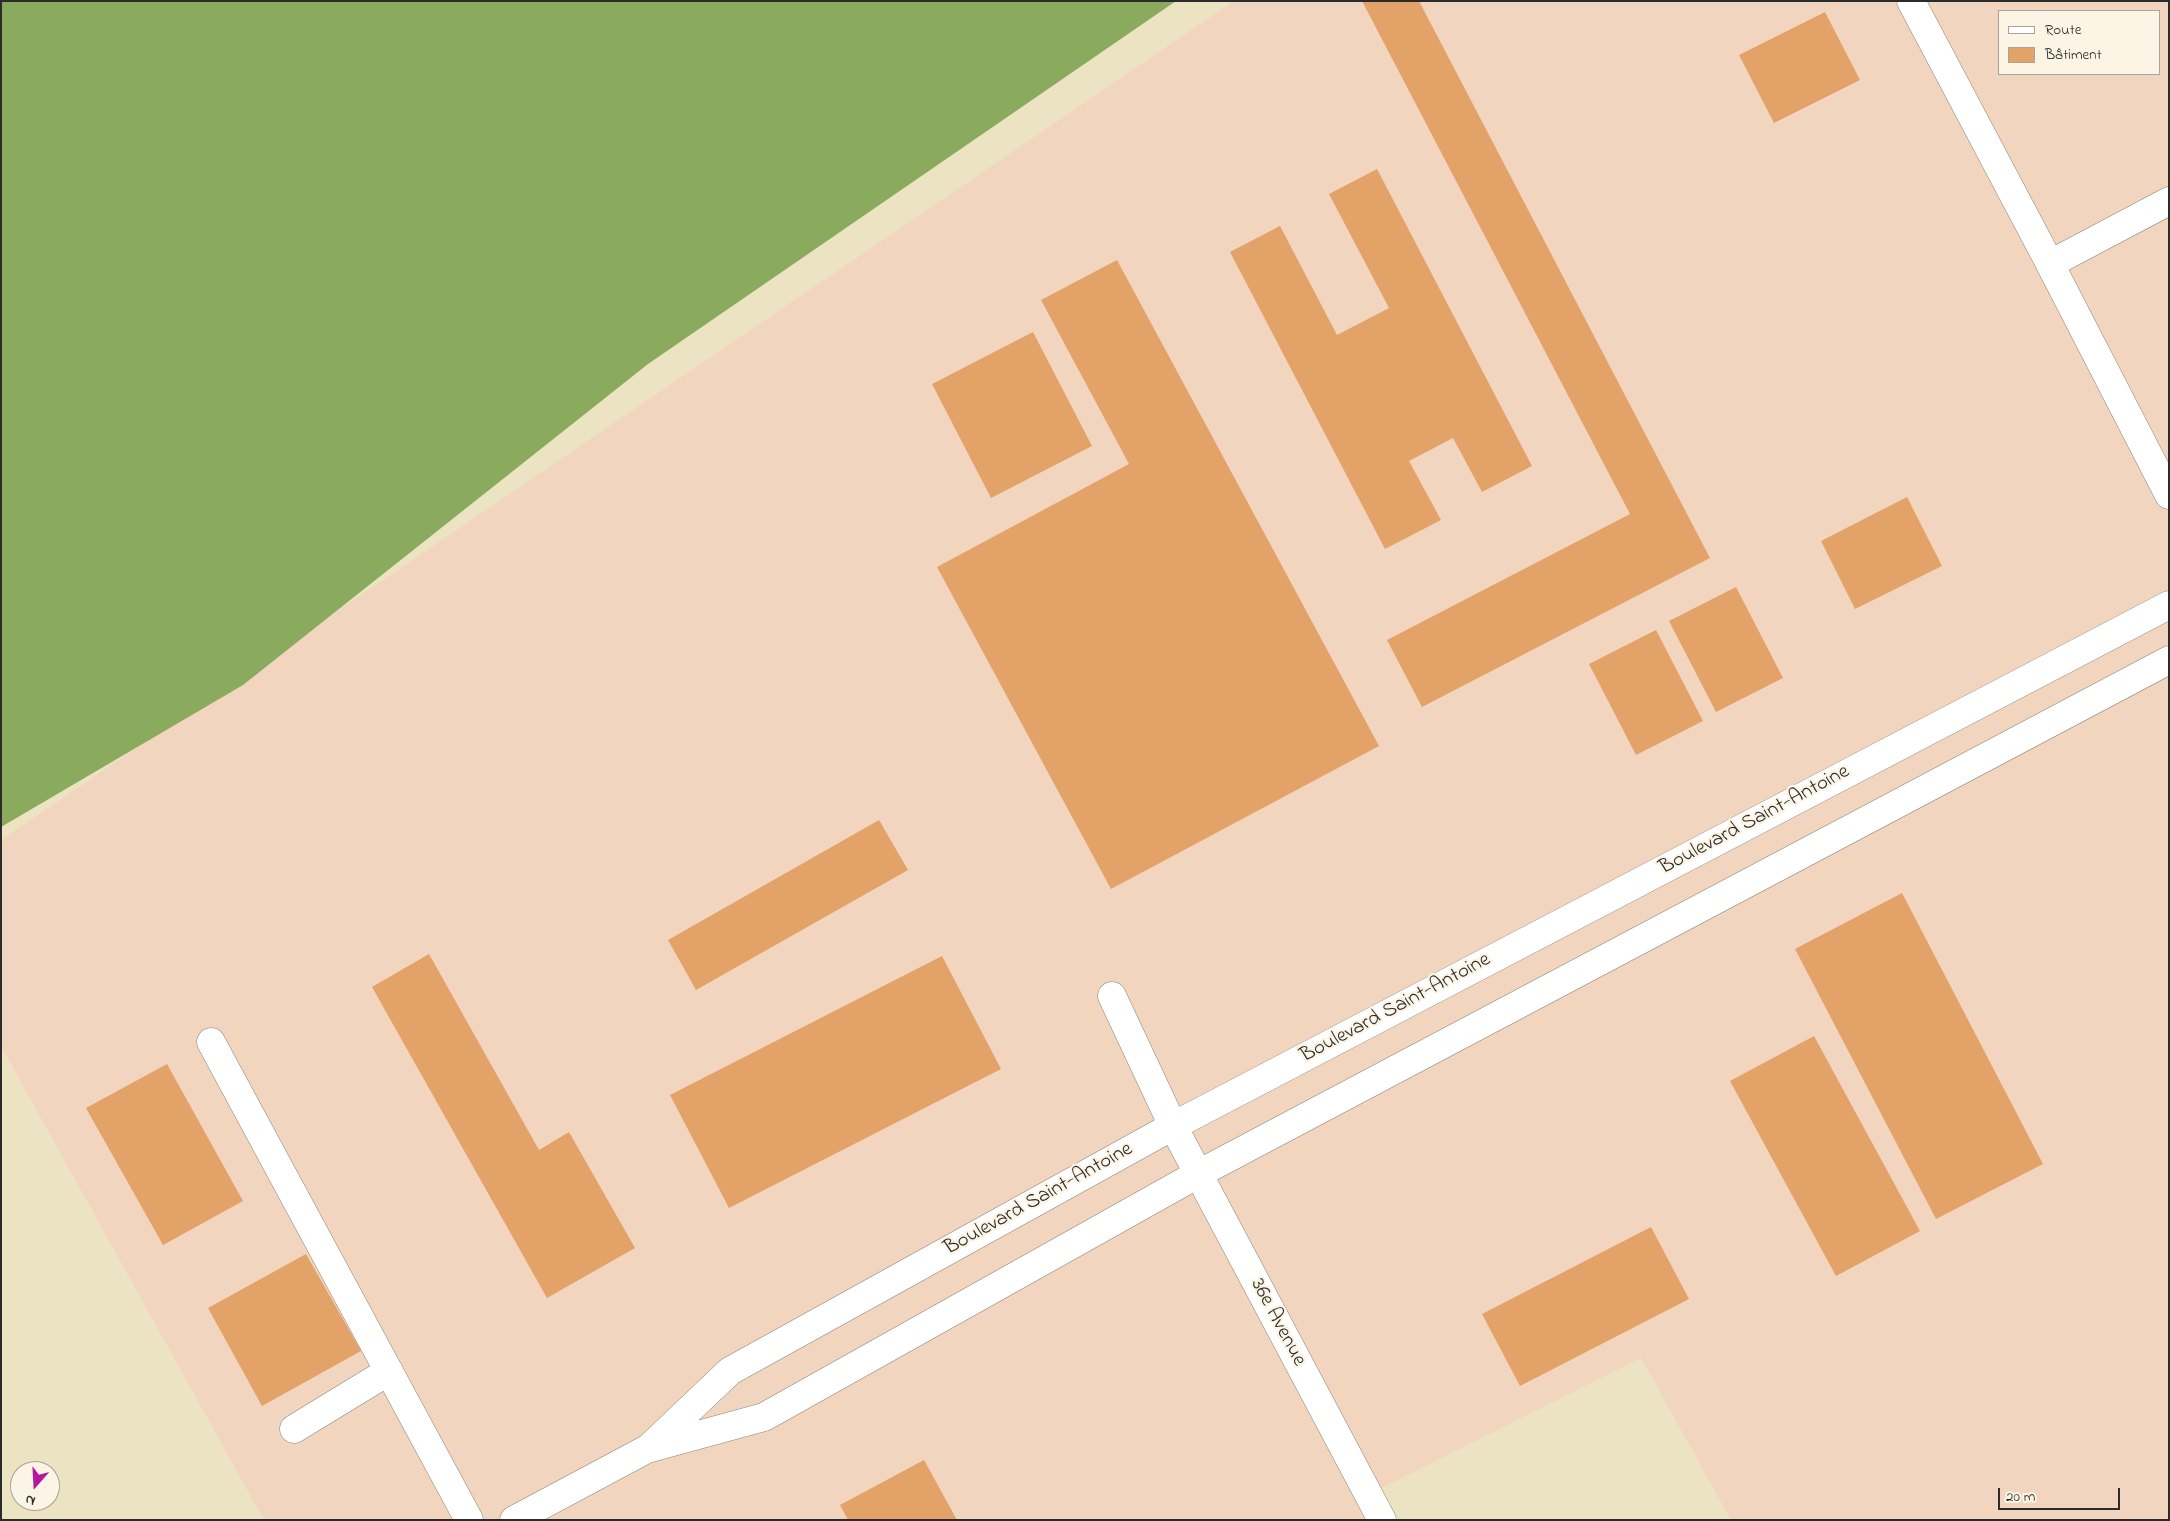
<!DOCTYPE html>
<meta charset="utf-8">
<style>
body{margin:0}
#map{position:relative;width:2170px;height:1521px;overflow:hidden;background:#ebe3c2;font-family:"Indie Flower",sans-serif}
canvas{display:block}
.frame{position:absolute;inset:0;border:2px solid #2b2b2b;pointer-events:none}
.legend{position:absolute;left:1998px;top:10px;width:162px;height:65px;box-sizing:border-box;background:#fcf5e5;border:1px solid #a8a49b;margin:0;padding:6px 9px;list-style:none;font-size:15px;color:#2b2b2b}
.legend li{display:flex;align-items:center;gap:10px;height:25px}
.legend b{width:25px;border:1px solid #a8a49b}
.north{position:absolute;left:10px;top:1461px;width:50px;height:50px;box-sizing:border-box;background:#fcf5e5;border:1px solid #a8a49b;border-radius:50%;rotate:199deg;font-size:14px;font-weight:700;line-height:20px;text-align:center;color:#2b2b2b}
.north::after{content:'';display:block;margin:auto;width:18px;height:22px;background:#b5179e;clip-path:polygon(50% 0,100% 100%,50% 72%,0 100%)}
.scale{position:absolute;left:1998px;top:1488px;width:122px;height:22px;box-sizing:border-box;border:2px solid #2b2b2b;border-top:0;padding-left:6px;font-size:15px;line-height:18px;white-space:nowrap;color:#2b2b2b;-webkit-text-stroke:4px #fcf5e5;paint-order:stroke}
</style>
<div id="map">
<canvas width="2170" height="1521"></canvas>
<div class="frame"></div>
<ul class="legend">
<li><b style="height:6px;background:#fff"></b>Route</li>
<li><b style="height:14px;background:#e3a268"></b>Bâtiment</li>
</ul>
<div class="north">N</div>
<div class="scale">20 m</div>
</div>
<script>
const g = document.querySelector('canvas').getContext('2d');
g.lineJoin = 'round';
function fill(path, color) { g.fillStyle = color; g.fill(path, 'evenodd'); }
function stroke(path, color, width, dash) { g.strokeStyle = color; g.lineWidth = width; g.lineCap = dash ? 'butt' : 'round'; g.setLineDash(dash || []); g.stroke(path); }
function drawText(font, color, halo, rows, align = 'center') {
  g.font = font + ' "Indie Flower",sans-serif'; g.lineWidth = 4.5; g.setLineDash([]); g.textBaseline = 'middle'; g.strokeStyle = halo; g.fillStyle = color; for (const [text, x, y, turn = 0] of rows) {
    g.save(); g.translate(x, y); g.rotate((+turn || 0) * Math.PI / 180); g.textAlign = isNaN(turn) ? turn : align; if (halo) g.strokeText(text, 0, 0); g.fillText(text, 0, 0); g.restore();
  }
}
const built = new Path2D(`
 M1234,1h935v1519h-438l-90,-162 -275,138 14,24h-1116l-263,-474v-206zM1999,11h160v63h-160z`);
const forest = new Path2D(`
 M1,1h1175l-528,363 -405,321 -242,142z`);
const building = new Path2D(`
 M1362,1h57l291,557 -288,149 -35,-67 243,-126z
 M1825,12l35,68 -86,43 -35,-68z
 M1377,169l155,297 -50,26 -29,-54 -44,23 32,59 -56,29 -155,-297 50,-26 57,109 52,-27 -60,-114z
 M1117,260l262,486 -268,143 -174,-322 192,-103 -88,-164z
 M1033,332l59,114 -101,52 -59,-114z
 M1907,497l35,69 -87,43 -34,-68z
 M1736,587l47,91 -67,34 -47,-91z
 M1656,630l47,91 -67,34 -47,-91z
 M879,820l29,50 -212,120 -28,-50z
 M1902,893l141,271 -107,55 -141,-270z
 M429,954l110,196 30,-18 66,116 -88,50 -175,-311z
 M942,956l59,113 -272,139 -59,-113z
 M1814,1036l106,195 -84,45 -106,-195z
 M167,1064l76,137 -80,44 -77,-137z
 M1651,1227l38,72 -169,87 -38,-72z
 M306,1254l55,97 -99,55 -54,-98z
 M924,1460l33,60h-109l-8,-15z`);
const minor = new Path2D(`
 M1911,1l139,263
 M2169,201l-119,63 119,231
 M1112,996l61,130 209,394
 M211,1042l258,478
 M294,1429l95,-58`);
const major = new Path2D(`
 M650,1447l80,-76 443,-245 996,-521
 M514,1520l133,-71 117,-32 434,-243 971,-514`);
const streetNames = [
 ["Boulevard Saint-Antoine",1755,821,-28],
 ["Boulevard Saint-Antoine",1396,1009,-28],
 ["Boulevard Saint-Antoine",1039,1200,-29],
 ["36e Avenue",1277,1323,62]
];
fill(built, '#f2d5be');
fill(forest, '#8aaa5d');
fill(building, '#e3a268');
stroke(minor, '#8b8776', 29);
stroke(major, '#8b8776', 29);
stroke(minor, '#fff', 28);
stroke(major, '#fff', 28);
drawText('21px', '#2b2b2b', '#fcf5e5', streetNames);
</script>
